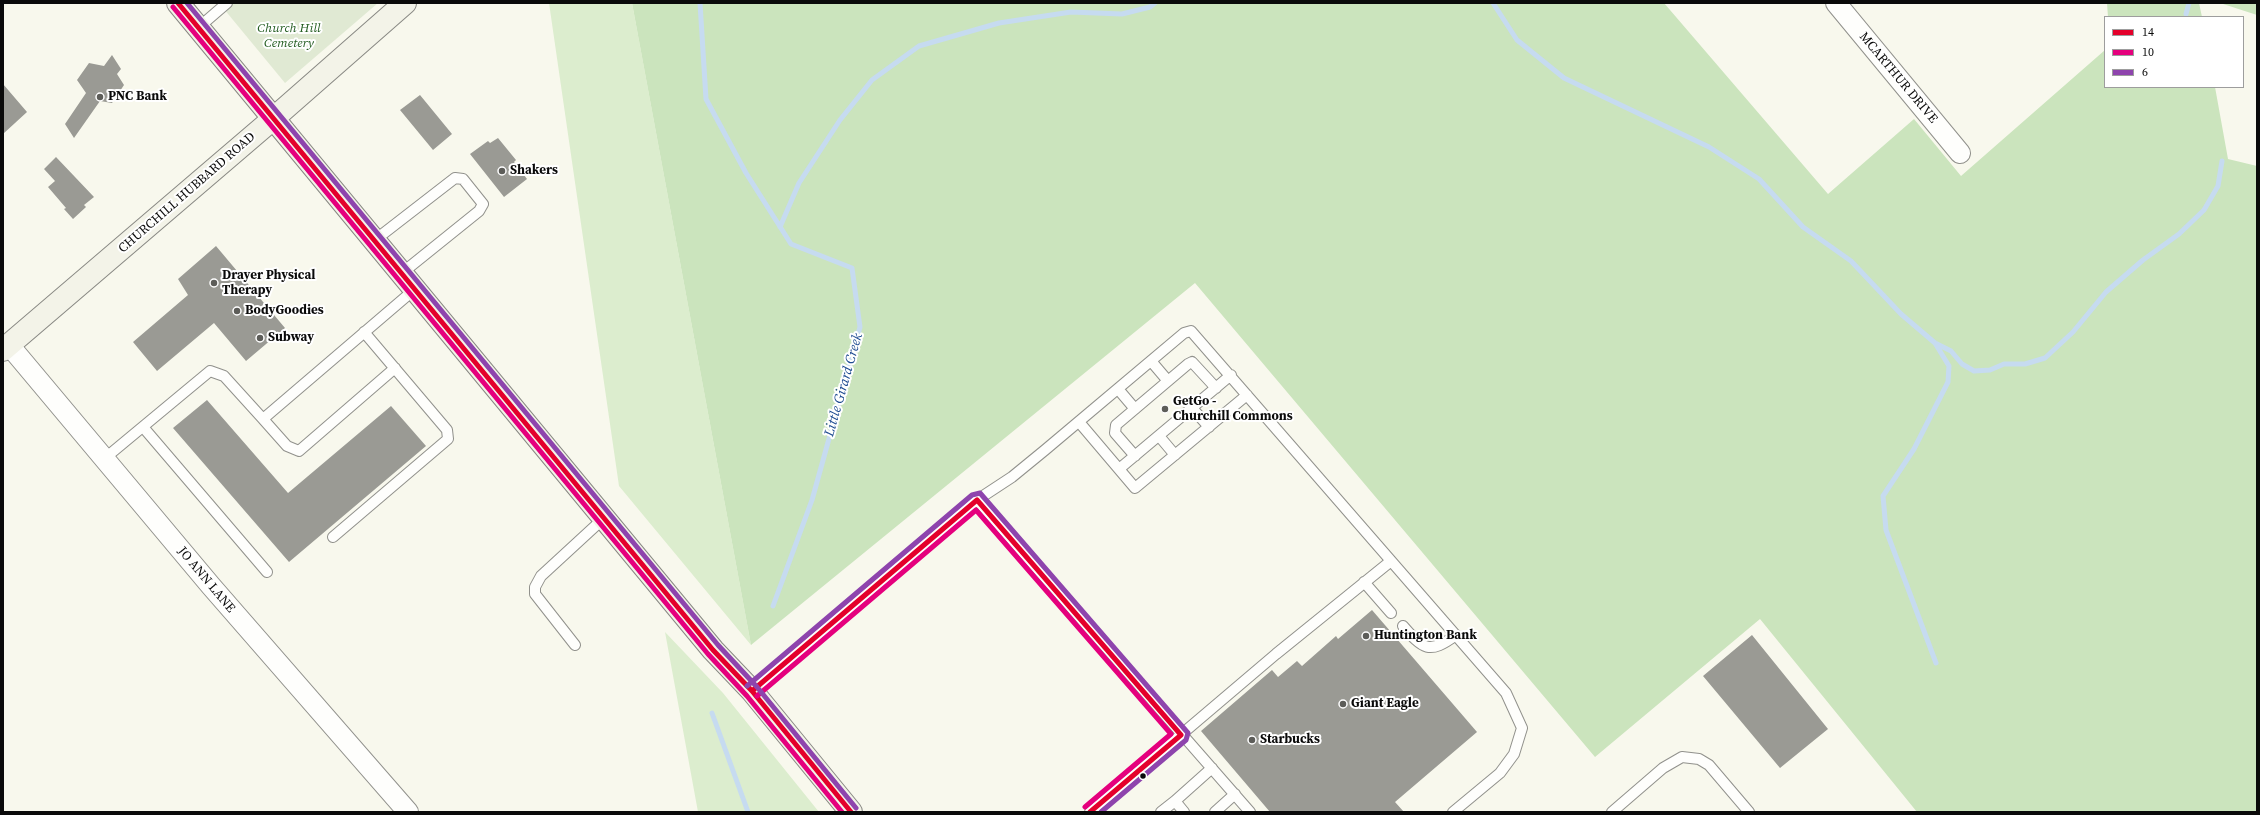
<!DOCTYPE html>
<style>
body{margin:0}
#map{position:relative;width:2260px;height:815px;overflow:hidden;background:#f8f8ed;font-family:"Source Serif 4",serif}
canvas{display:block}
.frame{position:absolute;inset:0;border:4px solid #0a0a0a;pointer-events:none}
.legend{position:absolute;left:2104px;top:16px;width:140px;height:72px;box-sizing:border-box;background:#fff;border:1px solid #9d9d9d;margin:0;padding:5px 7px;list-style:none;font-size:12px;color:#0a0a0a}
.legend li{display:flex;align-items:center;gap:8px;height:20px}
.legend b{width:20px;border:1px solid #9d9d9d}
</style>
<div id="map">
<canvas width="2260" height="815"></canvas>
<div class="frame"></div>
<ul class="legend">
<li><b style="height:5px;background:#e4002b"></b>14</li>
<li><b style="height:5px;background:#e5007d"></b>10</li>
<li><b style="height:5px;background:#8e44ad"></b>6</li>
</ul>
</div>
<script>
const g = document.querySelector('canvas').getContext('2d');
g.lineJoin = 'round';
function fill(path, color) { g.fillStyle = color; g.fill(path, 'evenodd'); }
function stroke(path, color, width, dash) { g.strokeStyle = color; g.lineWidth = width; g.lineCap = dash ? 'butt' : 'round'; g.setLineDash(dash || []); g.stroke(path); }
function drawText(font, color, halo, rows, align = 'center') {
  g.font = font + ' "Source Serif 4",serif'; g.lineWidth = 4; g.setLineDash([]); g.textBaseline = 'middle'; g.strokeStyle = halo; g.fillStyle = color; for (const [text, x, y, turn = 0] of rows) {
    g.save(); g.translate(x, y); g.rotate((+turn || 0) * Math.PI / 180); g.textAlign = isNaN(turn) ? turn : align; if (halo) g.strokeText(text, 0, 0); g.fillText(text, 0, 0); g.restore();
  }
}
const green = new Path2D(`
 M549,3h83l119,642 -132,-159z
 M665,632l58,61 96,119h-121z`);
const forest = new Path2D(`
 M632,3h1032l164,191 86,-75 47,57 144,-126v37h110l13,72 29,7v646h-340l-157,-193 -165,138 -400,-474 -444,362z
 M2107,3h92l3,14h-94z
 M2220,3h37v12z`);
const cemetery = new Path2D(`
 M219,3h159l-93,80z`);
const stream = new Path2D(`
 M700,3l6,96 40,74 45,71 61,24 8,59 -48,173 -39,106
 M1493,3l24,37 47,38 145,69 50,32 44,48 48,34 50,53 34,29 16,8 11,13 12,7 16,-1 14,-6h21l20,-6 28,-26 33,-40 37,-32 36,-26 25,-24 14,-24 4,-25
 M2186,14l3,-11
 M780,227l19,-44 41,-63 32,-40 47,-34 80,-23 72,-11 51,2 28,-7 5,-4
 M1935,343l14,23 -1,16 -34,67 -31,47 3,34 50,133
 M712,713l36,99`);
const building = new Path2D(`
 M112,55l9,14 -4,5 7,11 -12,18 -12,-2 -26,37 -9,-14 21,-31 -9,-13 12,-17 15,3z
 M3,84l24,28 -24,22z
 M420,95l32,39 -19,16 -33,-40z
 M498,138l18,22 -2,2 13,17 -23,18 -34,-43 18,-13 2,2z
 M56,157l38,40 -10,8 2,2 -13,12 -9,-10 2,-1 -18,-21 7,-6 -11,-12z
 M216,246l69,82 -39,33 -32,-38 -57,48 -24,-29 55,-47 -10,-16z
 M207,400l81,93 103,-87 35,40 -137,116 -116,-134z
 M1372,610l105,122 -82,70 9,10h-134l-69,-81 71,-61 6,7 19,-16 5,5 34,-30 2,3z
 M1752,635l76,94 -48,39 -77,-92z`);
const service = new Path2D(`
 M198,28l29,-25
 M375,240l80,-62 8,1 20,25 -4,7 -77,62
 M1151,361l17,20
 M1118,389l17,20
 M1192,408l17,19
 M263,419l24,27 12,5 96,-83
 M1079,422l56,66 112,-93
 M143,427l124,145
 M1159,436l16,19
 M1135,456l-20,-23 1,-8 72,-61 4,-2 24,26
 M104,459l106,-88 14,5 39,43 152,-130
 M1119,469l112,-94
 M977,500l273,312
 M333,537l115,-98 -1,-9 -83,-98
 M1364,582l27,31
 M1403,626c20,23 26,29 53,9
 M575,645l-40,-51v-7l6,-11 63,-58
 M752,691l225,-191 35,-23 33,-27 139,-117 7,-2 315,362 16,35 -8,26 -14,19 -47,39
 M1090,812l186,-158 115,-93
 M1161,812l14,-11
 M1184,812l-9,-11 37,-33
 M1215,812l20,-18
 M1612,812l51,-44 19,-11 17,2 10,6 40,47`);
const minor = new Path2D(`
 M1836,3l124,150
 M9,345l202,241 197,226`);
const secondary = new Path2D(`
 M178,3l535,647 39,41 99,121
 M3,350l271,-232 131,-115`);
const bus1 = new Path2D(`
 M178,3l535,647 39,41 99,121
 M752,691l225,-191 204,235 -91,77`);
const bus2 = new Path2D(`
 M173,7l535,647 39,42 95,116
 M757,696l219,-186 195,224 -86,73`);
const bus3 = new Path2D(`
 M187,3l531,642 39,42 99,121
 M747,686l225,-191 8,-2 208,240 -2,7 -85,72`);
const markers = [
 [100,97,4,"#5d5d59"],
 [502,171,4,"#5d5d59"],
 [214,283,4,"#5d5d59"],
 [237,311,4,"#5d5d59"],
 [260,338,4,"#5d5d59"],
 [1165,409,4,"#5d5d59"],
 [1366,636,4,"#5d5d59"],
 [1343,704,4,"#5d5d59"],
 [1252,740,4,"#5d5d59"],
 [1143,776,3.5,"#0a0a0a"]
];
const parkNames = [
 ["Church Hill",289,29],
 ["Cemetery",289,44]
];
const streetNames = [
 ["MCARTHUR DRIVE",1898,78,50],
 ["CHURCHILL HUBBARD ROAD",187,193,-41],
 ["JO ANN LANE",206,580,50]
];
const poiNames = [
 ["PNC Bank",108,97],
 ["Shakers",510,171],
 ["Drayer Physical",222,276],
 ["Therapy",222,291],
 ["BodyGoodies",245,311],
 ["Subway",268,338],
 ["GetGo -",1173,402],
 ["Churchill Commons",1173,417],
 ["Huntington Bank",1374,636],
 ["Giant Eagle",1351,704],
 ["Starbucks",1260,740]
];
const waterNames = [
 ["Little Girard Creek",844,385,-74]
];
fill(green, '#dcedce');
fill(forest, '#cbe4bd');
fill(cemetery, '#e0e9d3');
stroke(stream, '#c6dbf0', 5);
fill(building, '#9a9a94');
stroke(service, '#91918c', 12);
stroke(minor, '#91918c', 22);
stroke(secondary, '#888883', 24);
stroke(service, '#fefefc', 10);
stroke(minor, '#fefefc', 20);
stroke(secondary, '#f3f3e8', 22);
stroke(bus1, '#e4002b', 5);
stroke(bus2, '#e5007d', 5);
stroke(bus3, '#8e44ad', 5);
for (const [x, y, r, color] of markers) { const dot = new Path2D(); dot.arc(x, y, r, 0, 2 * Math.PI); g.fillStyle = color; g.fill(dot); stroke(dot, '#fff', 1.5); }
drawText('italic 13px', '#225c20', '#fff', parkNames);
drawText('13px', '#0a0a0a', '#fff', streetNames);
drawText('bold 13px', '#0a0a0a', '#fff', poiNames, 'left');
drawText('italic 14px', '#1e4b91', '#fff', waterNames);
</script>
